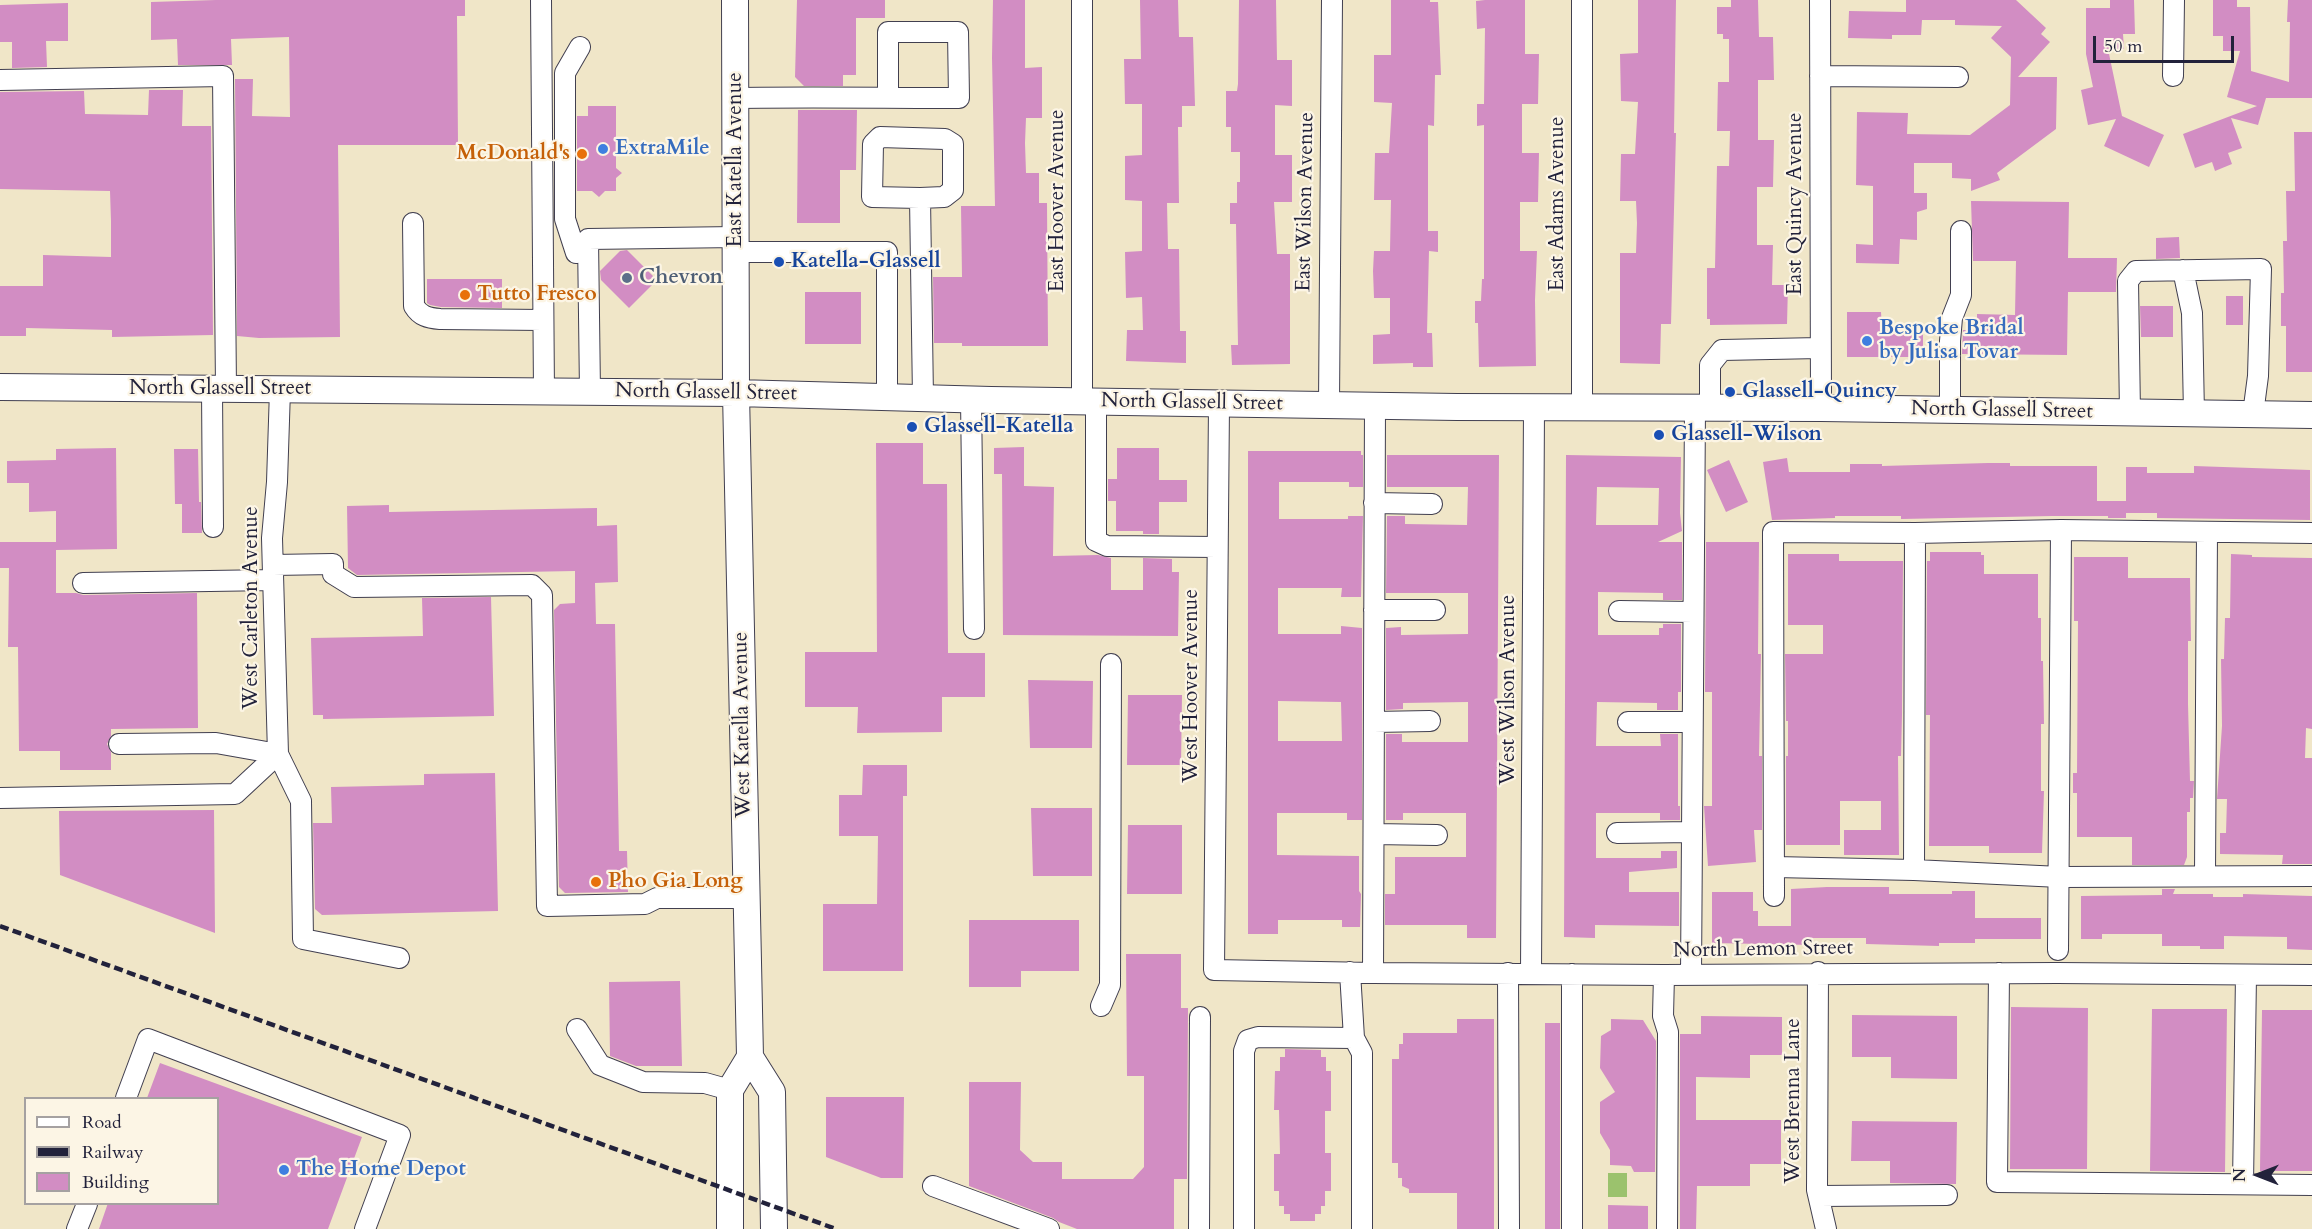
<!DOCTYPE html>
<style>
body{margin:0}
#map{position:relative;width:2312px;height:1229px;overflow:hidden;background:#f0e6c8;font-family:Cardo,serif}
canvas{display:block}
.legend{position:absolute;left:24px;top:1097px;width:195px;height:108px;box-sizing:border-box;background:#fcf5e5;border:2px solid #a5a1a1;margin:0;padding:8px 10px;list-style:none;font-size:18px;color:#22223b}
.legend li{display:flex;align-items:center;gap:12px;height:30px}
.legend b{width:30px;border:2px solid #a5a1a1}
.north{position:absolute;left:2228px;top:1145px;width:60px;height:60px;-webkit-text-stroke:4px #fcf5e5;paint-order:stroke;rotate:270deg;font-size:16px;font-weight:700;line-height:24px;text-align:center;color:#22223b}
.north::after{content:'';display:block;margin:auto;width:21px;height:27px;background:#22223b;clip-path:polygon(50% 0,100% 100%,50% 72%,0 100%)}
.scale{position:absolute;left:2093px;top:36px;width:141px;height:27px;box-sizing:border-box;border:3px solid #22223b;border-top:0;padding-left:8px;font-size:18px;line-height:21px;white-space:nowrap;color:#22223b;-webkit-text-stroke:4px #fcf5e5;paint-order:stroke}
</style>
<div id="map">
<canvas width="2312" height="1229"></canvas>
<ul class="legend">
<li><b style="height:8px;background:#fff"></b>Road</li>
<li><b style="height:8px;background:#22223b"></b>Railway</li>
<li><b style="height:16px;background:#d28dc3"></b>Building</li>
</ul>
<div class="north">N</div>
<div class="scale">50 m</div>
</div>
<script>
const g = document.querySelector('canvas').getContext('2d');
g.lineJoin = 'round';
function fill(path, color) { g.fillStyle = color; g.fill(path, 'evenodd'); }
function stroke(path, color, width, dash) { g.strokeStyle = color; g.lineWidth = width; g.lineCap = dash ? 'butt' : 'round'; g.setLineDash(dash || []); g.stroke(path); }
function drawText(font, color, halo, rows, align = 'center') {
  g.font = font + ' Cardo,serif'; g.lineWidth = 4.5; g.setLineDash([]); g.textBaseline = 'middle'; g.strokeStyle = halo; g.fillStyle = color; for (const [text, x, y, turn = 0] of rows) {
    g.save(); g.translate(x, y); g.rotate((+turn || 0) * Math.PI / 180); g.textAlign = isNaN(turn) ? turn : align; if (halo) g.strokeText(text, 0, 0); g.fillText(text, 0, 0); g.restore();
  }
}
const green = new Path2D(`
 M1608,1173h19v24h-19z`);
const building = new Path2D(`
 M216,0h249v16h-8l1,129h-120l2,192 -81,1 -22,-2 -2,-257h18l-1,37 38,1 -1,-80 -58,2 1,26h-54l-1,-26 -26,1v-38z
 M797,0h88v18h-29v57h-13v11h-39l-9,-9z
 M993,0h32v68l17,-1v51h-16l-1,25 1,30h13v30h8l1,143h-86v-3h-28l-1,-66h29l-1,-71h34l-3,-148z
 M1140,0h38l1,37h14l2,69h-13v21h-4l1,76h-12l1,46h11l1,82h6v32l-60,-2 1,-31h16l-1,-33 -16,1 -1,-46 17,-1v-50l-17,-1v-44l17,-1v-51h-17l-1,-45h17z
 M1239,0h37l1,60h15v46l-17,-1v50h17v47h-18l3,52h13v110l-58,1 -1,-20h7l-2,-121h-6v-21h7v-21h3v-30h-9v-25h-5v-36h11l1,-7z
 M1391,0h39v2h8l3,73h-6l-1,51 -6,-1v106h10v21l-9,-1 -2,82h5l1,34h-20v-4l-40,1v-29l17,-1v-36h-16l-1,-27 1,-20h16l1,-51h-17l1,-47h14l3,-50 -18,-1v-47h17z
 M1485,0h40v54h14l-1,50h-16v49h17l-1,49h-18v49h17l-2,49 1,66 -57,1 -1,-44h-3v-22h6l1,-22h2v-154l-7,1v-22h7l1,-76 -8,1 -1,-28z
 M1638,0h38l-2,133h2l-5,191h-10l-1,40 -40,-1v-110h16l1,-30 -1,-22h-16l1,-47h14l3,-52 -17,-1 -1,-47 18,-1z
 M1731,0h27l1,37h14l1,43h-16v60h16l-1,47h-16v58h16l-1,40h16l-1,39 -77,1v-6h-3v-51h8l2,-102h12l1,-35h-13l1,-49h11v-43h-6v-5h-6v-27h14z
 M1906,0h110l30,28 -5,6 9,8 -32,35h39l-1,52 -59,44 3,7 -29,11v-12l-19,-1v-15h-38v30h13v16l-10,3v28l-17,-1 -1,25 -43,-1v-19l17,1v-59l-17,-1 1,-73 51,1 -1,21 63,1 40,-30 1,-48 -20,-19 11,-12 -47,-1v-5h-33l-1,15h-29v4l-44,-1 1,-27 57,1z
 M2110,0h24l1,34h-12l1,15h-16l14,67 42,19 -15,32 -45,-21 12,-27 -28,6 -7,-35 12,-3 -7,-33v-46h24z
 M2213,0h24v7h13l1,64 38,11 1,-60h-3l1,-22h24v98h-46l-8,27 -27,-7 11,30 -14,5 4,11 -17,7 -3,-9 -17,6 -12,-34 74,-28 -30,-9 13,-46h-17v-15h-10z
 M68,3v38h-22l1,26 -35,1v-26h-12v-37z
 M149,90h34l-1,36h29l2,209 -101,2v-7l-86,-2v8h-26v-50h43v-31l68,2v-36l-1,-30 -110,-2v-97l84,-1 1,23 63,1z
 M588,106h28v62l6,5 -6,5v13h-11l-6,6 -7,-6h-15v-75h11z
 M798,110h59l-1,60h-16v53h-43z
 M2294,132h18v240h-26v-46h-5v-33h3l-1,-52h4l-1,-50h9z
 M1971,201l98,1 -1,56h49l-1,34h-48l-1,63 -105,-1 1,-24h14v-16l38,1 1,-54h-43z
 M2179,237l1,21 -24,1v-21z
 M627,250l30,30 -28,28 -28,-28 -1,-9 20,-20z
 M427,279h75v29l-61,-1 -11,-2 -3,-2z
 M805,292h56v52h-56z
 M2226,296h17v29h-17z
 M2140,306h33v31h-32z
 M1847,312h34l1,18h41v27h-76z
 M876,443h47v41h24l1,169h37v44h-43v35l-85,1 1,-26h-53v-55h72z
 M1024,447v39l30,1 -1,69 45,-1 13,3v32h32v-32l29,1v13h7l-1,64 -175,-1 -1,-161h-8v-26z
 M116,448l1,101 -61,1v-39l-27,1v-29h-22v-22l49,-1v-11z
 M1117,448h42v32h28v22h-28v32h-16v-3h-27v-30h-8v-22h9z
 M174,449h24l1,53h2l1,31h-20v-29h-7z
 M1248,451h113v4h2v32h-14v-5h-70v37h69v-3h15l-2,81h-20l1,-9h-64v46h63v-8l21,2v192h-15v-7h-70v42l82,1v35l2,3 -1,33h-18v-7h-64v14h-30zM1278,701l63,1 1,39h-64z
 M1387,455h112l-3,483h-29v-13h-82v-31h10v-37h71v-44h-63v7h-17v-86h16v8h66v-40l-65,1v6l-17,1v-82l15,-1v8l67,-1v-41h-82l1,-77h18v8l62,1 1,-38h-81z
 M1566,455l115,2 -1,56 2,18 -24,11h24v58h-19v-7l-65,-1v43h61v-7h4v-4h18v68h-3v18h-21v-7l-60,-1 -1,44h65l-1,-12h18v72h2v14h-20v-7h-64v45h65v-7h16v17l-48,4v20h50v34l-84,-1v13l-31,-1zM1597,487l62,1 -1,37h-62z
 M1787,458l2,14h61v-8h32v2l106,-3h22v3h87v35h29v-34h21v6h47v-7l116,4v50l-153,-2v-5h-31v5h-18v-2h-56l-151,3v-3h-66v2l-63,2 -9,-58z
 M1729,460l19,42 -22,10 -19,-42z
 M389,505v7l208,-4v18l20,-1 1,57 -23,1 1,41h19l4,227h8l1,41 -63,1 -6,-6 -5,-277 6,-6 15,-1v-32l-218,4 -9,-7 -1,-62z
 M0,542h56v51h20l7,2 114,-2 1,135 -87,1v7l-4,8 4,8v18h-51v-19h-41l-1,-104h-10l1,-79h-9z
 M1706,542h53l-1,112h3l-2,102h3v74h-8l2,32 -48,4 -4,-60h8v-114h-7z
 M1930,552h51v3h3v19h54v44h3v43h2l1,63h-3v67h3l-2,62h-53v-7h-60l1,-131h-4l1,-154h3z
 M1788,554h51v7h64l-1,154 -1,41h-3l1,99h-55v-25h37v-29h-41v44h-54v-89h2v-35h-2l-1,-67h38v-29h-35z
 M2231,554l21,1v2l60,1v171l-6,-1 -1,30h7v106h-30l1,-9 -63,-1v-21h6l1,-34h-10l5,-73 -1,-67h3l1,-41h5z
 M2074,557h54v21h62l1,63h-3v63l2,77h4l-1,17h-3v14h-3v45l-3,8h-52v-28h-55v-44h-4v-20h4l1,-152h-4z
 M491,597l3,119 -171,3v-4h-10l-2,-77 112,-2 -1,-38z
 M1028,680l65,1 -1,67h-62z
 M1128,695h54l-1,70h-54z
 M863,765h44v31h-4v175h-80v-67h54l1,-68h-39v-41h23z
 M495,773l3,138 -176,4 -7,-6 -2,-86h19l-1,-36 93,-2v-11z
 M1031,808h61v68h-59z
 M214,810l1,123 -155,-58 -1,-64z
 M1128,825h54v69h-55z
 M1827,887h62v7h63v-3h23v27h66v21h-66v4h-36v3l-73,-2v-6h-53v7l-101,-2v-51h41v19h5v15h33v-37z
 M2162,889h13l-2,5h40v3h30v-3l69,2v54l-25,-1v-12l-63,-1v13h-24v-3h-38v-12h-60v5h-21v-43l81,-1z
 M969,920h110v51h-58v16h-52z
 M1126,954h55v54h7l-1,171h-13v50h-97l-18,-7 -6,-4 -84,-32v-104h52l-1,68 13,12h29v17h71l11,-12v-91h-17z
 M680,981l2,85h-46l-26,-10 -1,-74z
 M2011,1007l77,1 -1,161h-77z
 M2152,1009h75l-2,163 -75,-1z
 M2262,1010h50v161h-52z
 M1852,1015l105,1v63l-66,-1v-21h-39z
 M1701,1016l81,1v38h-32v23l-54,-1v43h85v44h-31v22h-53l-1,43h-16v-195h21z
 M1457,1019h37v210h-37v-36h-48v-4l-7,-3v-8h-4v-15h-6v-104h7v-15h4v-11h54z
 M1611,1019l32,1 13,21 -1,131h-21l-3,-6 -21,-1v-15l-10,-17v-31l15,-10 -15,-24 1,-32 10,-6z
 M1545,1023h15v206h-15z
 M1285,1049l36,1v7h5v14h5v40h-6v42h6v38h-6v15h-4v8h-6v7h-25v-7h-6v-8h-5v-15h-5v-37h6l-1,-44h-5l1,-39h5v-14h5z
 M160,1063l202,74 -34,92h-229l9,-26h110v-105h-71z
 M826,1097h78l-1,81h-22l-55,-21z
 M1852,1121l105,1 -1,62 -66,-1v-22h-39z
 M1608,1205l40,1v23h-40z`);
const minor = new Path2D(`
 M541,0l3,392
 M1582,0v407
 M1820,0l1,408
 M1820,76l138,1
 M2173,76l1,-76
 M0,80l223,-4 3,313
 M736,98c74,-1 148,0 223,0l-1,-66h-70v66
 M920,198l24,-1 9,-7v-46l-8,-5 -65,-2 -7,7 -1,53 48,1 3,200
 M413,223l1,83c6,10 14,12 26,13l103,1
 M736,252h151v145
 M576,253l-11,-34v-146l15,-26
 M2183,270l9,43 2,101
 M212,389l1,138
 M280,390l-3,92 -5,56 6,216 23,47 2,138 96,19
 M590,392l-2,-153 148,-2
 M971,399l3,230
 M1082,401v-401
 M1096,402v139l11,5 110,1
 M1219,404l-5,566 159,3 291,2 393,-2 255,2
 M1329,405l3,-405
 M1710,408v-43l12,-15 97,-2
 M1950,410v-69l2,-23 9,-23v-64
 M2130,413l-2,-132 8,-10 125,-2 -3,107 -5,38
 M1374,503l58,1
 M273,565l60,-1v10l21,13 178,-2 10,10 5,311 98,-2 12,-6h90
 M83,583l190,-3
 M1374,610h61
 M1619,611l74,1
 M1374,722l56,-1
 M1628,722h64
 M119,744l97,-1 62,11
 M0,798l235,-4 43,-40
 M1617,833l75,-1
 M1374,834l63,1
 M1775,867l139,3 146,7 252,-1
 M1914,870l1,-337
 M2205,875l2,-343
 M1774,896l-1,-364 142,1 146,-3 251,3
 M2058,950l3,-420
 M1350,972l4,66 8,15v176
 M1818,972l-1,218 9,39
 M1373,973l2,-568
 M1508,973l1,256
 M1531,973l3,-566
 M1999,973l-2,209 315,3
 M1572,974v255
 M1664,975l-1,41 5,16 -1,197
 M1691,975l4,-567
 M1101,1006l9,-21 1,-321
 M577,1029l23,36 43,17 62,1 25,7
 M126,1098l22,-59 252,96 -35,94
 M2243,1184l3,-209
 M933,1186l116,43
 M1819,1196l128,-1
 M77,1229l10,-25
 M1199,1229l1,-212
 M1244,1229v-178l4,-11 10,-3 96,1`);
const major = new Path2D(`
 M735,0l1,393 14,664 22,35 2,137
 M0,387l736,6 255,7 466,7 364,1 491,7
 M730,1229v-139l20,-33`);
const rail = new Path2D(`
 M0,926l836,303`);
const markers = [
 [603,149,6,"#3f7fe0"],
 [582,154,6,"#e8710a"],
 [779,262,6,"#1a4fb4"],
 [627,278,6,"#5c6f8a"],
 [465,295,6,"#e8710a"],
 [1867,341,6,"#3f7fe0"],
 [1730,392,6,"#1a4fb4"],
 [912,427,6,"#1a4fb4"],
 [1659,435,6,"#1a4fb4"],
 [596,882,6,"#e8710a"],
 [284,1170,6,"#3f7fe0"]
];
const shopNames = [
 ["ExtraMile",615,149],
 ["Bespoke Bridal",1879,329],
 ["by Julisa Tovar",1879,353],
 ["The Home Depot",296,1170]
];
const foodNames = [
 ["McDonald's",570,154,"right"],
 ["Tutto Fresco",477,295],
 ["Pho Gia Long",608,882]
];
const streetNames = [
 ["East Katella Avenue",736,160,-90],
 ["East Hoover Avenue",1058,201,-90],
 ["East Wilson Avenue",1306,202,-89],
 ["East Adams Avenue",1558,204,-90],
 ["East Quincy Avenue",1796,204,-90],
 ["North Glassell Street",220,389],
 ["North Glassell Street",706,393,1],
 ["North Glassell Street",1192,403,1],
 ["North Glassell Street",2002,411,1],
 ["West Carleton Avenue",252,608,-90],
 ["West Hoover Avenue",1192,686,-90],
 ["West Wilson Avenue",1509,690,-90],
 ["West Katella Avenue",743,725,-91],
 ["North Lemon Street",1763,950,-1],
 ["West Brenna Lane",1794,1101,-90]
];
const transitNames = [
 ["Katella-Glassell",791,262],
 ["Glassell-Quincy",1742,392],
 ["Glassell-Katella",924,427],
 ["Glassell-Wilson",1671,435]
];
const serviceNames = [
 ["Chevron",639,278]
];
fill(green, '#9bc26d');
fill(building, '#d28dc3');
stroke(minor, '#413f50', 22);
stroke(major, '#413f50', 28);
stroke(minor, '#fff', 20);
stroke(major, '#fff', 26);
stroke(rail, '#22223b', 4.5, [9, 4.5]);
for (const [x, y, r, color] of markers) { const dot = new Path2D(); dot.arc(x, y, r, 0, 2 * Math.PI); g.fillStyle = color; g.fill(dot); stroke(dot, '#fcf5e5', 2); }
drawText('bold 21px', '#366cbe', '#fcf5e5', shopNames, 'left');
drawText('bold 21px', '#c56008', '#fcf5e5', foodNames, 'left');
drawText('21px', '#22223b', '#fcf5e5', streetNames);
drawText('bold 21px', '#164399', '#fcf5e5', transitNames, 'left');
drawText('bold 21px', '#4e5e75', '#fcf5e5', serviceNames, 'left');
</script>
